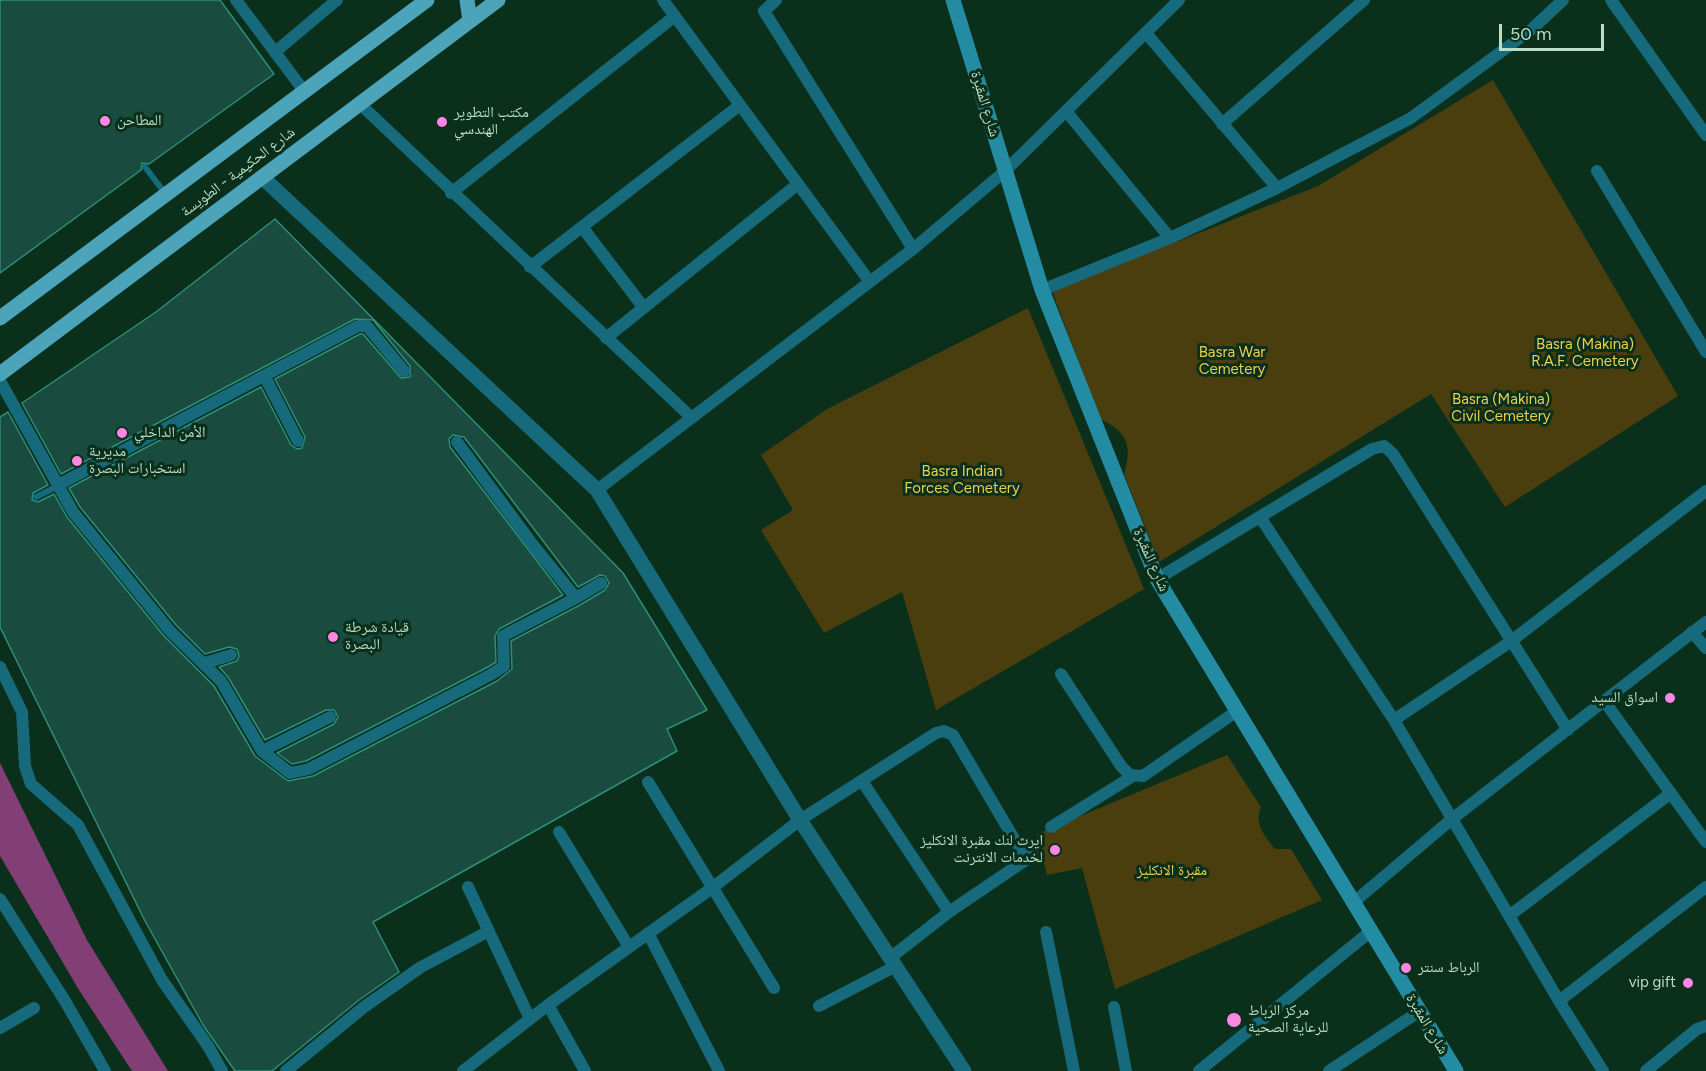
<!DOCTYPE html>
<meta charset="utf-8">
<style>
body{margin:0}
#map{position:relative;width:1706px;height:1071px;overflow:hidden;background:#0a2f1b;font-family:Figtree,sans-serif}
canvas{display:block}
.scale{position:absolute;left:1499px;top:24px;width:105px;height:27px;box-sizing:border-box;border:3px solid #bbdcc5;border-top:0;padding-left:8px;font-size:18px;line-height:21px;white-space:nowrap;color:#bbdcc5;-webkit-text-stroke:4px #0a2f1b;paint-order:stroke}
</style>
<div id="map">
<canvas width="1706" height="1071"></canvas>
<div class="scale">50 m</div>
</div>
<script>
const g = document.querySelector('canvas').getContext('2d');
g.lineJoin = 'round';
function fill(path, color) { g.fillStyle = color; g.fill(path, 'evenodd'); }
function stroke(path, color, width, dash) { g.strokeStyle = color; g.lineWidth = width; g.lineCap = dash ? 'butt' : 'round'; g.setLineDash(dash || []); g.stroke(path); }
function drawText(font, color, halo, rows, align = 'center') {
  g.font = font + ' Figtree,"Noto Naskh Arabic",sans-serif'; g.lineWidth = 6; g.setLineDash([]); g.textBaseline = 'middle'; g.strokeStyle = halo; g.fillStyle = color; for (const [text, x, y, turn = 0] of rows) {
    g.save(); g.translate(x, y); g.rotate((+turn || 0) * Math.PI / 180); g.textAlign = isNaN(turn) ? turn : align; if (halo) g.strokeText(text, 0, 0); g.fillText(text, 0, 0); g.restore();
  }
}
const green = new Path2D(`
 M1493,80l185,316 -173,111 -74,-113 -272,168 -35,-88c9,-28 3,-43 -24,-55l-48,-128 266,-105z
 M1028,308l116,281 -208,121 -34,-118 -78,41 -63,-103 32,-20 -32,-55 66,-46z
 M1227,755l34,52c-7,17 3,28 14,42h16l31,51 -207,89 -33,-121 -35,7 -10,-41z`);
const water = new Path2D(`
 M0,763l87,177 81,131h-36l-53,-81 -79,-134z`);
const building = new Path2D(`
 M0,0h220l54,74 -125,90 -7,-1 -1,7 -141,103z
 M275,219l348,354 84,137 -40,19 10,22 -304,171 26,50 -40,28 -87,71h-37l-32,-46 -58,-104 -145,-294v-210l8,-5 40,73 -15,8 -1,7 6,2 16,-8 13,23 97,119 50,50 41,70 33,25 25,-5 184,-95 15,-12 -1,-28 69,-36 25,-15 4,-7 -4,-7 -5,-1 -22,12 -114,-150 -11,-2 -4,4 1,8 113,148 -64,34 -4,7 1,26 -8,5 -182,94 -14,3 -15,-11 57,-29 4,-7 -4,-7h-8l-61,30 -37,-63 -9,-10 18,-6 2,-5 -2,-7 -8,-2 -24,7 -29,-29 -96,-118 -11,-19 192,-101 30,58 6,4 5,-1 3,-11 -30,-58 85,-45h3l38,44 9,-1v-11l-37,-46 -18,-1 -294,155 -39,-71 134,-91z`);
const service = new Path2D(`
 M145,167l20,26
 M36,497l22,-11`);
const minor = new Path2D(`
 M236,0l68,91
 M663,0l207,282
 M776,0l-12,11 149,238
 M1611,0l95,135
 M1146,33l131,155
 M275,52l62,-52
 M360,104l332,314
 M1066,111l104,127
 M1222,124l142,-124
 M1597,171l109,181
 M451,193l224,-177
 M582,227l62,81
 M530,267l210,-162
 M1042,290l128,-52 107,-50 134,-70 121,-89 31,-29
 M606,338l192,-154
 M265,377l33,64
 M0,381l73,131 97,119 51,50 41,70 28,22 19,-4 183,-95 12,-8 -1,-30 73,-38
 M457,442l76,103 43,53 25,-15
 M58,485l300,-159h9l37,45
 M597,490l316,-241 92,-78 174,-171
 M1260,517l134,203 165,281 44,70
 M1157,579l215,-130 12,-3 9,8 175,276
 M1692,632l14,16
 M205,663l26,-8
 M0,667l22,45 3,54 6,18 47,41 84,155 46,66 14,25
 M1061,674l60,92 9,9 13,1 94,-65
 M1605,702l101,140
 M1394,720l116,-78 196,-151
 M262,751l68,-34
 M862,781l87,131
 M648,782l126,206
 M1051,827l82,-51
 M559,832l70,115
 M468,887l62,132
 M0,899l65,102 40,70
 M1354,902l98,-83 254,-197
 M1509,916l162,-123
 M1046,932l28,139
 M648,933l71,138
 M890,958l59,-46 87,-59
 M1559,1001l147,-114
 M548,1005l37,66
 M819,1006l77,-40
 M1114,1007l12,64
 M0,1028l34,-20
 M286,1071l78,-64 57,-40 68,-36
 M463,1071l85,-66 164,-117 88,-68 136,-87 8,-2 9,4 73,124
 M1199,1071l172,-140
 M1329,1071l91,-60
 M1646,1071l51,-42 9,-3`);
const tertiary = new Path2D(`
 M262,177l335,313 203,330 164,251`);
const secondary = new Path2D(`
 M953,0l89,290 115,289 299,492`);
const primary = new Path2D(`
 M467,0l3,21
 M0,318l427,-318
 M0,374l498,-374`);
const markers = [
 [105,121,6,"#fc86e4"],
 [442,122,6,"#fc86e4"],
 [122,433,6,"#fc86e4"],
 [77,461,6,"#fc86e4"],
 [333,637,6,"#fc86e4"],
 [1670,698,6,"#fc86e4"],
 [1055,850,6,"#fc86e4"],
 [1406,968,6,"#fc86e4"],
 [1688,983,6,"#fc86e4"],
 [1234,1020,8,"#fc86e4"]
];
const streetNames = [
 ["شارع المقبرة",985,104,73],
 ["شارع الحكيمية - الطويسة",238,172,-37],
 ["شارع المقبرة",1151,560,66],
 ["شارع المقبرة",1427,1024,59]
];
const poiNames = [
 ["مكتب التطوير",454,113],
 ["الهندسي",454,130],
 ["المطاحن",117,121],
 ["الأمن الداخلي",134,433],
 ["مديرية",89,452],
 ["استخبارات البصرة",89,469],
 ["قيادة شرطة",345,628],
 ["البصرة",345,645],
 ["اسواق السيد",1658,698,"right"],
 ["ايرث لنك مقبرة الانكليز",1043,841,"right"],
 ["لخدمات الانترنت",1043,858,"right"],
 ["الرباط سنتر",1418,968],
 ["vip gift",1676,983,"right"],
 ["مركز الرباط",1248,1011],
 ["للرعاية الصحية",1248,1028]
];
const parkNames = [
 ["Basra (Makina)",1585,345],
 ["R.A.F. Cemetery",1585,362],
 ["Basra War",1232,353],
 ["Cemetery",1232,370],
 ["Basra (Makina)",1501,400],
 ["Civil Cemetery",1501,417],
 ["Basra Indian",962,472],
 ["Forces Cemetery",962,489],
 ["مقبرة الانكليز",1172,871]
];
fill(green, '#4a3e0f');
fill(water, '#823f75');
fill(building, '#194b3f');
stroke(building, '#2d8e79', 1.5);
stroke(service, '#166a7b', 6);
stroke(minor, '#166a7b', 12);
stroke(tertiary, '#166a7b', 15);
stroke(secondary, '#238ca2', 15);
stroke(primary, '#4ba4b9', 15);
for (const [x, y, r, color] of markers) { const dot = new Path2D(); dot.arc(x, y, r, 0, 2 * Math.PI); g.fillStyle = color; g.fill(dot); stroke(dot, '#0a2f1b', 2); }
drawText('15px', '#bbdcc5', '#0a2f1b', streetNames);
drawText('15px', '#bbdcc5', '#0a2f1b', poiNames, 'left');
drawText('15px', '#ecce4f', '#0a2f1b', parkNames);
</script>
